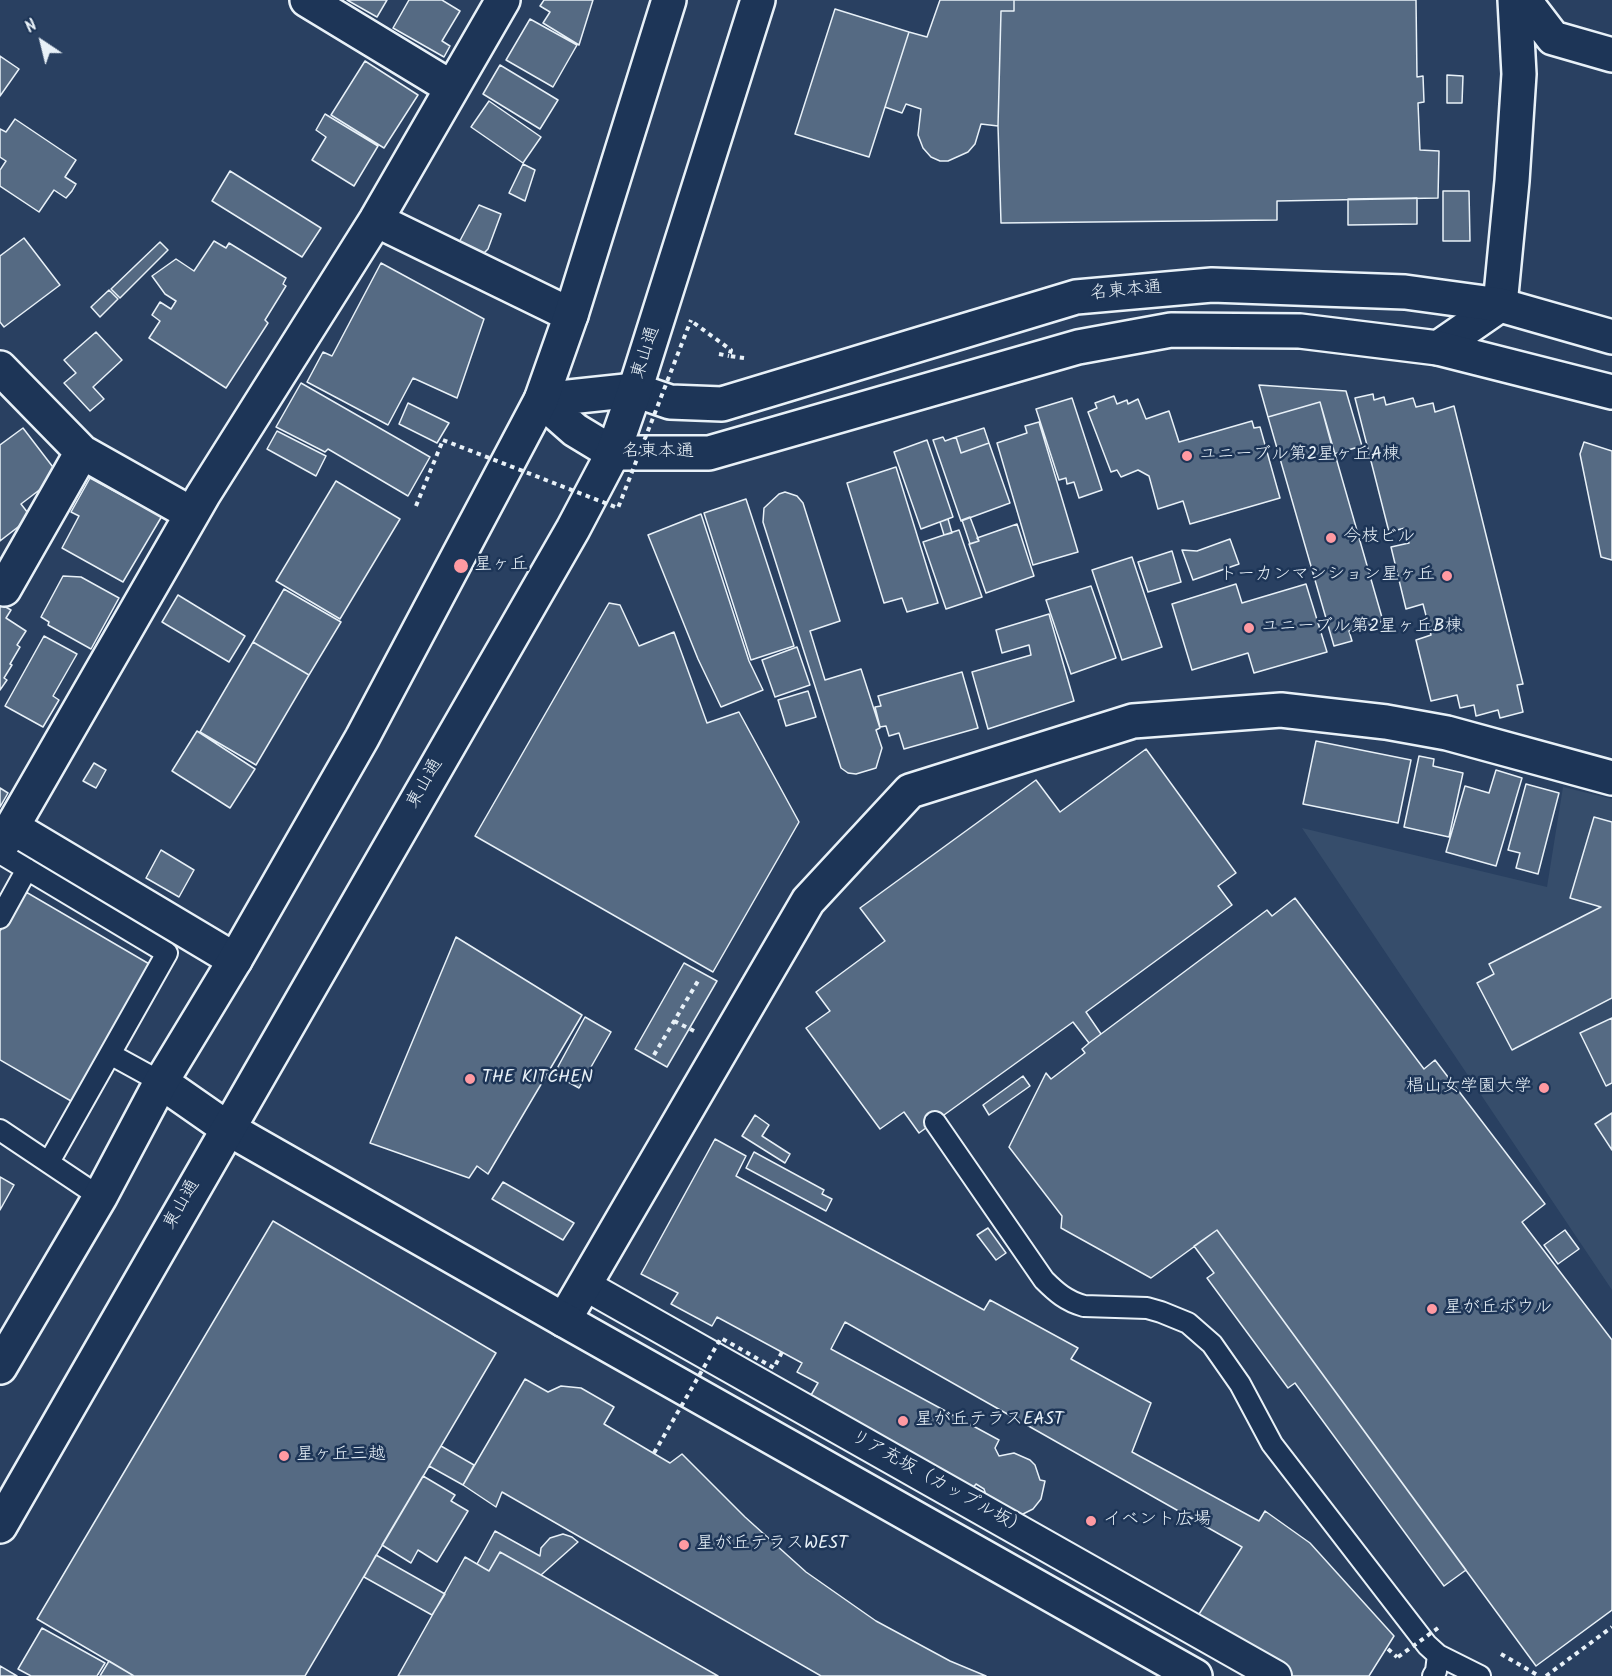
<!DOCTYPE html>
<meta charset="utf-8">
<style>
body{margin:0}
#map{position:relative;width:1612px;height:1676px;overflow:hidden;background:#294061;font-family:Kalam,sans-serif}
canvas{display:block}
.north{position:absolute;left:12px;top:12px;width:60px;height:60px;-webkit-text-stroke:4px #1d3557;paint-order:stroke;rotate:325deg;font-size:16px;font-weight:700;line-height:24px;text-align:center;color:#e8f1f8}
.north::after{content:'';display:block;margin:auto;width:21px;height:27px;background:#e8f1f8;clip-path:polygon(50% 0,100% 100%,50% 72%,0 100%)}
</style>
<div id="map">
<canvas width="1612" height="1676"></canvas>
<div class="north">N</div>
</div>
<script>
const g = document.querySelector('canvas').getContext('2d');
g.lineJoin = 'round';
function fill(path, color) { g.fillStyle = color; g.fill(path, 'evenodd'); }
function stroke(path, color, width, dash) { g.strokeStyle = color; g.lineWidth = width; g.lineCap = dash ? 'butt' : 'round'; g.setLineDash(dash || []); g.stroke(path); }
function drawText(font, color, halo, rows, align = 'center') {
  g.font = font + ' Kalam,"Klee One",sans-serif'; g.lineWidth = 5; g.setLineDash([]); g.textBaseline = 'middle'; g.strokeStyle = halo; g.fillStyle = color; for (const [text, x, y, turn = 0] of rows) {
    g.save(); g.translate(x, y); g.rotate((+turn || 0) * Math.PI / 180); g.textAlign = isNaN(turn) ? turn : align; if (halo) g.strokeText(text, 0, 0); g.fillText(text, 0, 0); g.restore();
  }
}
const built = new Path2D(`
 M1563,787l49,12v491l-310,-462 245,59z`);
const building = new Path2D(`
 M347,0h40l-10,17z
 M409,0h33l18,11 -18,30 8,5 -6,11 -51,-29z
 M544,0h49l-14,45 -36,-22 7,-11 -10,-6z
 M940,0h74v11h-13l-3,115 -17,-2 -6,20 -7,8 -20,9h-8l-9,-4 -8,-9 -5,-13 3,-26 -15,-5 -4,9 -17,-6 24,-75 18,5z
 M1014,0h402l1,77 6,-1 1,26 -6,1 2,47 19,1 -1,47 -161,3v19l-276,3 -3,-97 3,-115h13z
 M835,9l74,23 -40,125 -74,-23z
 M530,19l47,26 -24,42 -47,-27z
 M0,56l19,13 -19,27z
 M365,61l53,34 -34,53 -53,-33z
 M500,65l58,35 -18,29 -57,-35z
 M1447,75l16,1 -1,27h-15z
 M489,101l52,36 -18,26 -52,-36z
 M325,114l53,32 -24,40 -42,-26 14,-23 -10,-7z
 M15,119l61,41 -11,17 11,7 -4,7 -6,7 -12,-8 -15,22 -39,-26v-16l6,-9 -6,-4v-28l6,3z
 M523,164l12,6 -10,31 -16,-8z
 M230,171l91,57 -19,29 -90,-56z
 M1443,191h26l1,50h-27z
 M1417,198v26l-69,1v-26z
 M479,205l22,9 -13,35 -6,6 -26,-7z
 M24,238l36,47 -56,42 -4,-5v-66z
 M214,241l12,7 3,-5 57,35 -3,6 3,2 -21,34 3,3 -42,65 -77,-50 11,-17 -8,-6 8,-13 11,7 5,-8 -11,-7 -13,-18 24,-17 18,12z
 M160,242l8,8 -48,48 -9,-9z
 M381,263l103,56 -27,79 -44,-20 -25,47 -81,-43 16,-30 9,4z
 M109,290l9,9 -18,18 -9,-10z
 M96,332l26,28 -29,27 11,12 -14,12 -26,-28 12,-10 -12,-13z
 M301,383l129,74 -22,39 -80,-47 -3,3 -49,-25z
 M1259,385l87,6 16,55 -28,8 -14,-52 -52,15z
 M1373,394l1,6 10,-3 2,8 27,-7 3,9 17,-4 2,9 19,-6 69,278 -6,1 6,27 -23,6 -2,-8 -22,6 -2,-11 -14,3 -3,-13 -26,6 -15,-61 15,-5 -8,-31 -17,5 -15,-62 18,-4 -4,-15 -16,4 -34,-134z
 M1114,396l3,8 10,-4 1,4 10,-5 8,20 23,-8 10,31 73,-21 2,7 6,-1 20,71 -90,26 -7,-23 -25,8 -9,-33 -11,-6 -17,7 -4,-7 -6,2 -23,-60 9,-4 -2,-5z
 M1072,398l30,92 -23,8 -5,-16 -7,2 -1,-6 -7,2 -23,-71z
 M1320,402l63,219 -34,10 3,10 -18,5 -66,-229z
 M408,403l41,20 -12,20 -38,-19z
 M1039,422l39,130 -45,13 -36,-122 30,-10 -2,-7z
 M23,428l36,47 -38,29 10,13 -31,24v-96z
 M984,428l5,15 -28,10 -5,-16z
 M277,431l49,25 -10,20 -49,-27z
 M943,437l2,4 11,-4 5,16 28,-10 21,60 -49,18 -28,-81z
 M927,440l26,77 -32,12 -27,-77z
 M1584,442l28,9v109l-11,-3 -21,-103z
 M896,467l42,136 -31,9 -5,-14 -18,5 -37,-120z
 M90,478l39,21 1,-4 32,21 -39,66 -61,-34 17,-32 -8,-4z
 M336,481l64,38 -60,100 -64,-38z
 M785,492l12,4 6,7 37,118 -30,10 15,49 36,-11 19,59 -4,2 6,18 -6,20 -20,6 -8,-1 -7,-5 -78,-246 1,-14 15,-14z
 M746,499l48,147 -43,14 -47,-147z
 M701,514l48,147 14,29 -42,17 -23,-48 -50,-124z
 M970,517l9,24 -9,3 -8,-24z
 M948,519l4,14 -8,2 -4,-13z
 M1017,524l17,52 -48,17 -17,-49 10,-3 -2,-3z
 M959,530l23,67 -36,12 -23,-67z
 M1230,539l9,25 -46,16 -11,-30 15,1z
 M1172,551l9,31 -33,10 -10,-30z
 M1132,557l30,90 -40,13 -30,-90z
 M63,576l18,1 38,21 -28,51 -43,-24 1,-3 -8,-5z
 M1236,584l6,19 64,-19 21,68 -73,21 -6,-20 -56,17 -20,-66z
 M1091,586l25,72 -45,16 -25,-74z
 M284,589l57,33 -32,53 -56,-33z
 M178,595l67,41 -16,26 -67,-40z
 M609,603l11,2 19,41 35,-14 33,91 32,-11 60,110 -86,150 -238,-136z
 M0,604l11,6 -5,8 20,13 -9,14 3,2 -10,17 2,1 -8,13 3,2 -7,10z
 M1049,614l25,87 -86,28 -16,-57 59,-17 -2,-10 -27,8 -6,-23z
 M44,636l33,18 -24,42 6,4 -16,27 -38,-21z
 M253,642l56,33 -53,90 -56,-33z
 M797,647l13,38 -35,12 -13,-37z
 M962,672l16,56 -74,21 -5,-16 -10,3 -3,-10 -6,1 -5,-20 6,-1 -3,-10z
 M808,691l8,26 -30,9 -8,-26z
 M197,731l58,38 -25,39 -58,-37z
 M1316,741l95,19 -13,63 -95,-19z
 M1146,749l90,124 -18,13 14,19 -146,107 15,22 -12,9 -16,-21 -154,111 -15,-21 -24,17 -74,-101 24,-17 -14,-19 69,-51 -25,-33 176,-128 24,32z
 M1419,756l15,3 -1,7 30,7 -14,64 -45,-10z
 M94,763l12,7 -10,18 -13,-7z
 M1496,770l26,8 -26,88 -50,-14 19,-66 24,7z
 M1526,784l33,9 -21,81 -22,-6 4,-15 -12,-3z
 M0,788l8,5 -8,14z
 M1594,817l18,5v176l-100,52 -35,-67 17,-9 -5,-10 112,-57 -31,-9z
 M161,850l33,20 -15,27 -33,-19z
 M26,892l125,73 -80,136 -71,-41v-129z
 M1295,898l129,171 11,-9 110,144 -23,18 90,118v270l-76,56 -319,-436 -66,48 -90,-50 1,-12 -53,-69 37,-74 5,6 34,-26 -3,-4 7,-6 178,-133 5,6z
 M456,937l126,78 -94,159 -11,-8 -8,12 -99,-35z
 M684,963l33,18 -50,86 -32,-18z
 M585,1017l26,15 -32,56 -25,-14z
 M1612,1018v65l-6,3 -26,-53z
 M1023,1076l7,10 -41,29 -6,-10z
 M1612,1113v37l-17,-26z
 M755,1115l14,10 -7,11 28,18 -5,9 -43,-27z
 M715,1139l31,17 -10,20 248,134 6,-10 88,48 -7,11 80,44 -19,49 127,69 6,-10 45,32 84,93 -25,40h-78l-97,-54 48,-75 -397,-225 -14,27 168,91 -4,8 4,8 15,-3 16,7 5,5 5,15 5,1 -4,18 -8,10 -14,7 -33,-21 -2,-6 -8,-5 -7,9 -162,-91 11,-19 -21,-11 5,-9 -85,-46 -5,9 -41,-22 7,-11 -37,-19z
 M754,1152l70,38 -2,4 10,5 -6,12 -80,-43z
 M0,1177l14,8 -14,25z
 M503,1182l71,41 -11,17 -71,-41z
 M273,1221l223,132 -191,323h-171l-97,-57z
 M988,1228l18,25 -10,7 -19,-25z
 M1217,1230l249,340 -22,16 -149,-203 -7,5 -81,-110 7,-5 -20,-27z
 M1565,1230l14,19 -21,15 -14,-19z
 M525,1379l23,13 13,-6 20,2 33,19 -10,17 66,39 12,-9 63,63 61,55 70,49 74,40 36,15h-165l-319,-184 -6,15 -33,-22z
 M441,1446l33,19 -11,20 -34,-19z
 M423,1476l32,19 -4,6 17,10 -31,51 -19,-12 -7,13 -29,-18z
 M495,1531l45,25 1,-8 9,-10 13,-4 9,3 6,5 -37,33 -41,-23 -11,19 -12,-7z
 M500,1552l41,23 177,101h-320l67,-119 24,14z
 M376,1555l69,39 -13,21 -68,-38z
 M42,1628l63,35 -8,13h-66l-13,-7z
 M109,1661l25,15h-34z
 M0,1666l17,10h-17z`);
const path = new Path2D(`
 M694,323l37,27 -2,6 15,2
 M719,354l10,2
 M416,506l27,-66
 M674,1021l20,10
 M654,1055l44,-74
 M1388,1649l9,8
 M1501,1654l38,22
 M1546,1676l66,-49`);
const service = new Path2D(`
 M0,853l167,100 -118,209
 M0,918l27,-49
 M110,1054l51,28
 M935,1122l109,158c12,12 22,21 40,26l63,2 14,4 27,11 24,21 28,40 32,60 155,201 11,10 42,21
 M0,1130l100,67
 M1433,1676l3,-5 2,-16`);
const pedestrian = new Path2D(`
 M599,1293l677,383`);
const minor = new Path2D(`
 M307,0l145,88
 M1524,0l29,38 59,17
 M376,220l195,95
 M1438,348l62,-43 12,-124 7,-107 -4,-74
 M0,368l82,84 110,62
 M0,588l4,1 78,-137
 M12,827l223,133
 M0,848l203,-353 173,-275 127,-220
 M564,1320l244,-419 102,-110 223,-70 148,-11 105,12 61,11 165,45`);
const tertiary = new Path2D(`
 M161,1082l66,46 337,192 631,356`);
const secondary = new Path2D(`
 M541,400l34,30 38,23h96l369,-106 93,-17 129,1 138,17 174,44
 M541,400l94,-10 35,12 52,2 354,-107 136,-12 193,7 95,13 112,32`);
const primary = new Path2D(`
 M0,1367l100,-170 61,-115 74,-122 127,-222 179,-338 30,-85 98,-315
 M0,1526l573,-997 40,-76 22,-63 123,-390`);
const pathBridge = new Path2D(`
 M443,440l175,68 73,-188
 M654,1453l67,-115 53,30 8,-16
 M1398,1657l40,-29`);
const markers = [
 [1187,456,6,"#ff9aa2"],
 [1331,538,6,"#ff9aa2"],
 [461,566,8,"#ff9aa2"],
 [1447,576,6,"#ff9aa2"],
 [1249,628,6,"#ff9aa2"],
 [470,1079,6,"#ff9aa2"],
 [1544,1088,6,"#ff9aa2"],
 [1432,1309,6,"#ff9aa2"],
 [903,1421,6,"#ff9aa2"],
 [284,1456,6,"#ff9aa2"],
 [1091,1521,6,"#ff9aa2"],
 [684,1545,6,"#ff9aa2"]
];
const streetNames = [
 ["名東本通",1126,292,-5],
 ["東山通",647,353,-72],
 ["名東本通",658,453],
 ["東山通",426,784,-60],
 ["東山通",183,1205,-60],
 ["リア充坂（カップル坂）",938,1484,29]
];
const poiNames = [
 ["ユニーブル第2星ヶ丘A棟",1199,456],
 ["今枝ビル",1343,538],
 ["星ヶ丘",474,566],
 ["トーカンマンション星ヶ丘",1435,576,"right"],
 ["ユニーブル第2星ヶ丘B棟",1261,628],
 ["THE KITCHEN",482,1079],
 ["椙山女学園大学",1532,1088,"right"],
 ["星が丘ボウル",1444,1309],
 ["星が丘テラスEAST",915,1421],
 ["星ヶ丘三越",296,1456],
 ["イベント広場",1103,1521],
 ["星が丘テラスWEST",696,1545]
];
fill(built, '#364d6b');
fill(building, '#556a83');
stroke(building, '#e8f1f8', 1.5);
stroke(service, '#e8f1f8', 24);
stroke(pedestrian, '#e8f1f8', 34);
stroke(minor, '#e8f1f8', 38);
stroke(tertiary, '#e8f1f8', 38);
stroke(secondary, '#e8f1f8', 38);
stroke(primary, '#e8f1f8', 38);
stroke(path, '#e8f1f8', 4, [4.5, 4.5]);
stroke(service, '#1d3557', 20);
stroke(pedestrian, '#1d3557', 30);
stroke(minor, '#1d3557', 33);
stroke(tertiary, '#1d3557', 33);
stroke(secondary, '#1d3557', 33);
stroke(primary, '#1d3557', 33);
stroke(pathBridge, '#e8f1f8', 4, [4.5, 4.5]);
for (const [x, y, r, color] of markers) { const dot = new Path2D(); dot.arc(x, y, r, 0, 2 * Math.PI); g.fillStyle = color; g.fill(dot); stroke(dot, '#1d3557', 2); }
drawText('18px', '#e8f1f8', '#1d3557', streetNames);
drawText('18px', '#e8f1f8', '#1d3557', poiNames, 'left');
</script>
